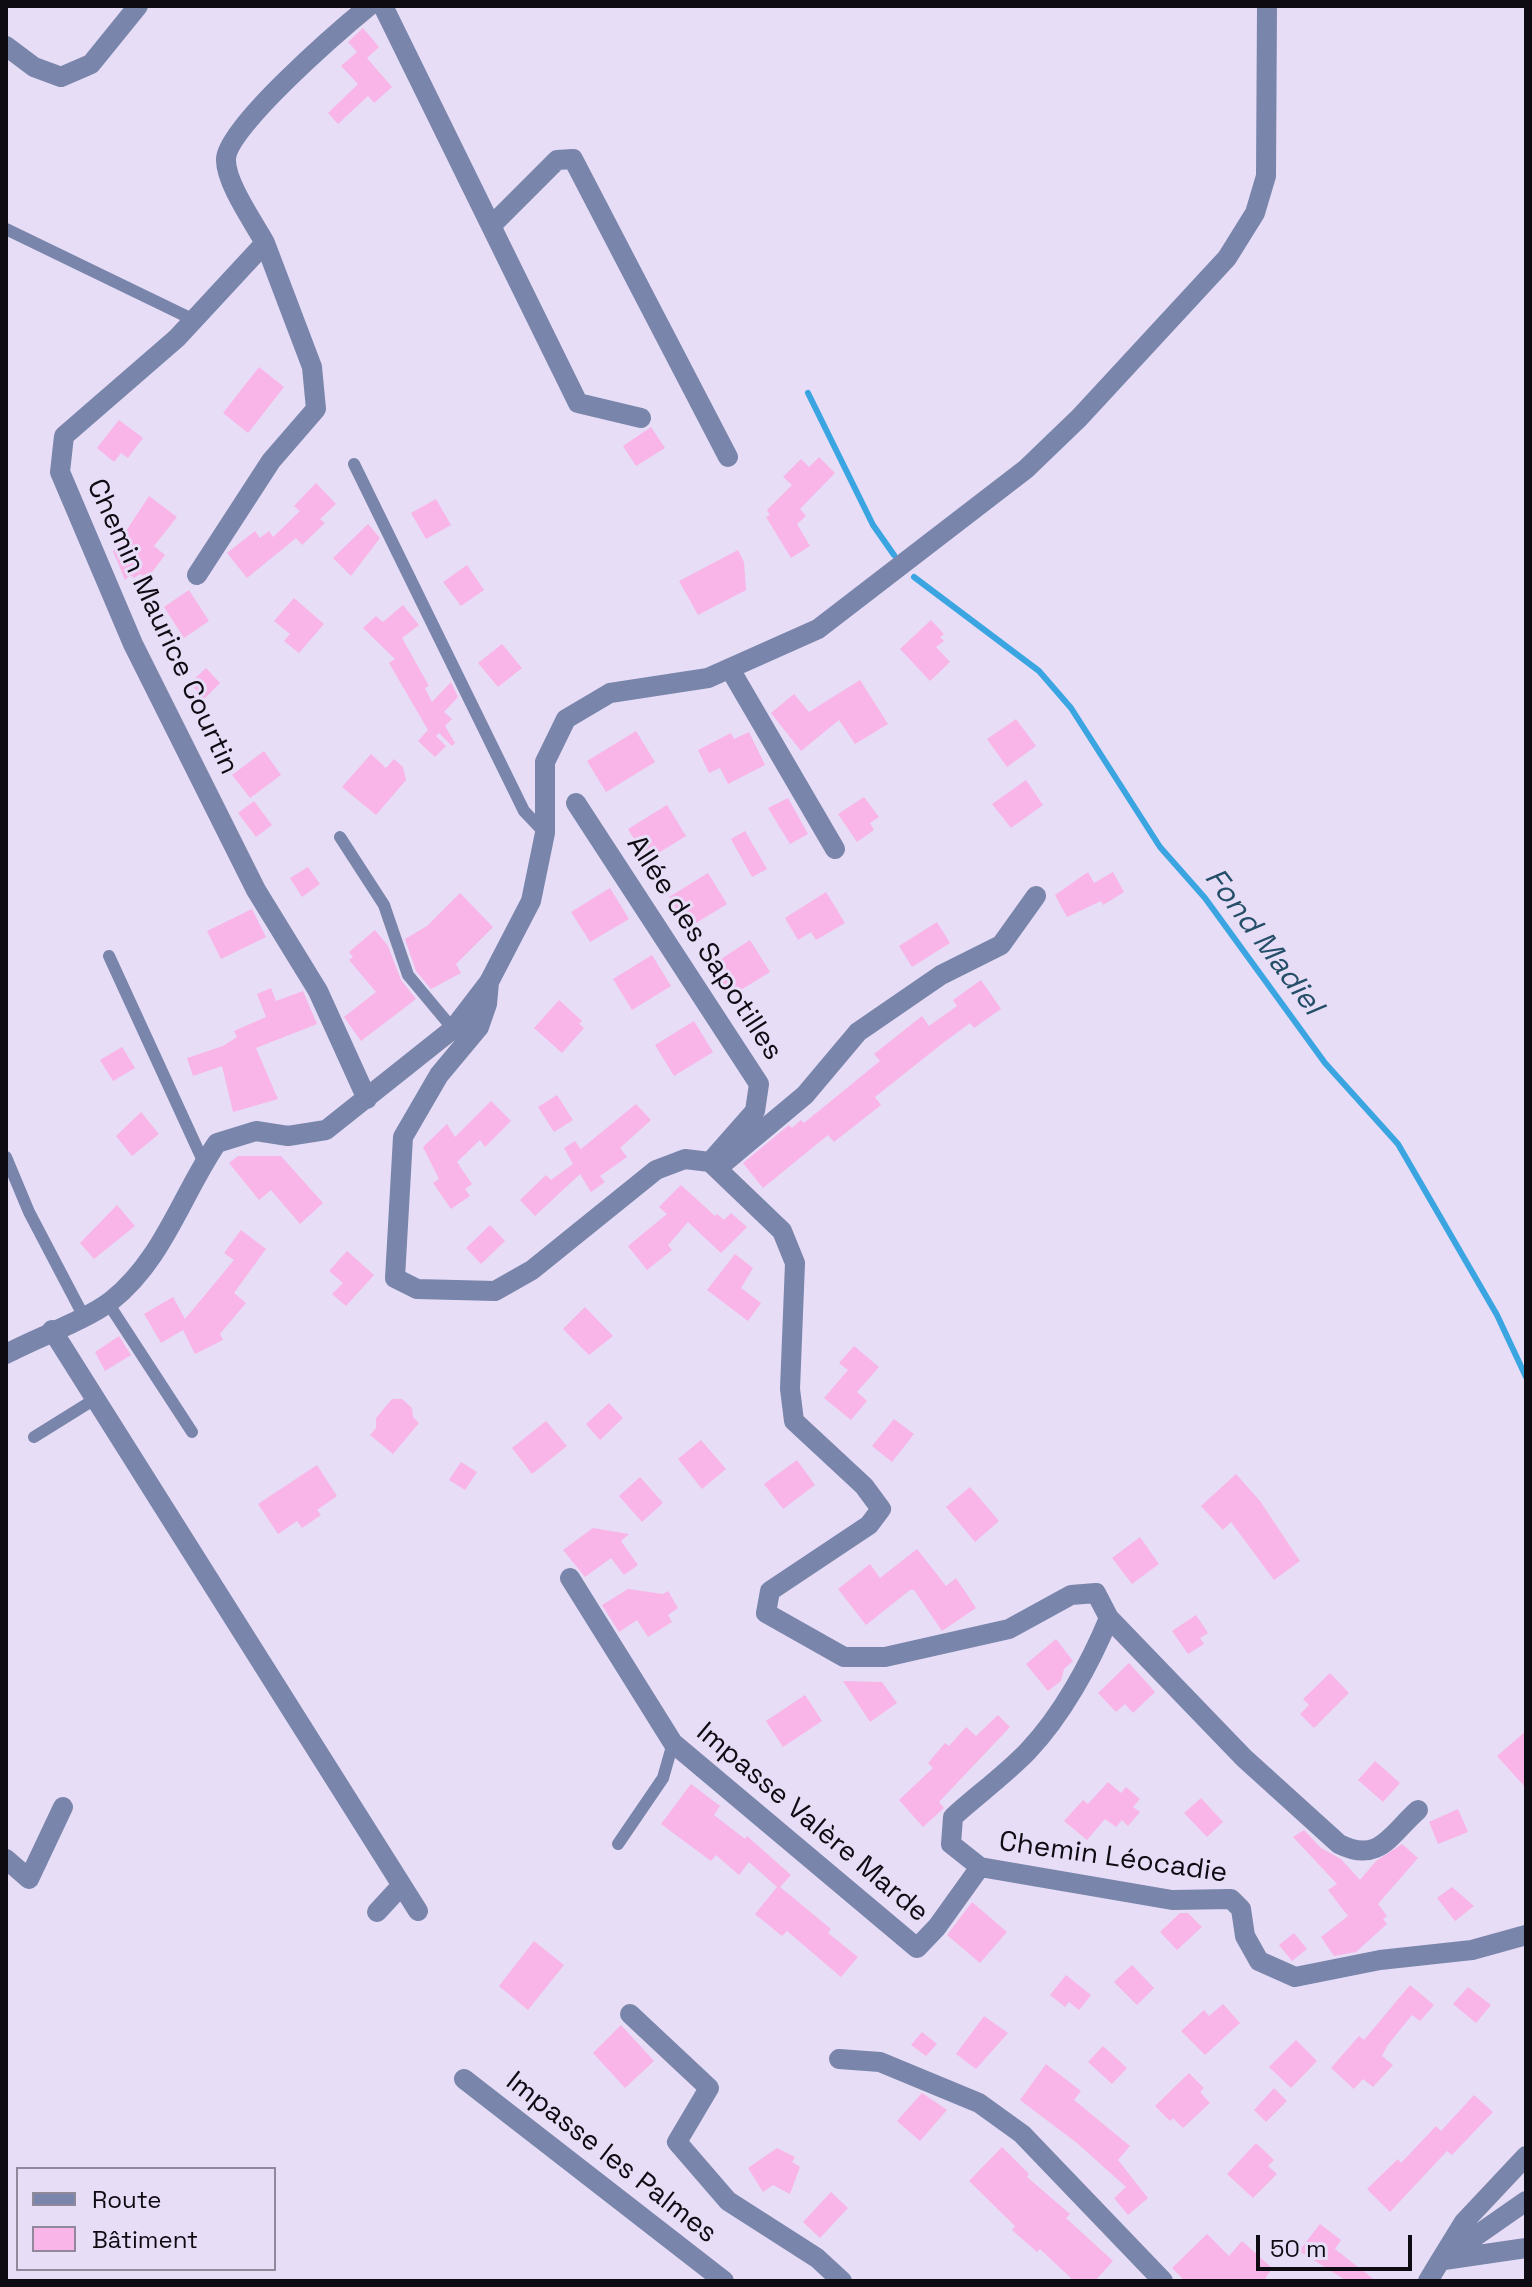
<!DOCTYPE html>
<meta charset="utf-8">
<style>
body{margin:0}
#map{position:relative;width:1532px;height:2287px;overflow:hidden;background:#e7ddf7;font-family:"Space Grotesk",sans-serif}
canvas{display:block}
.frame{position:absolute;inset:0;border:8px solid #0e0b13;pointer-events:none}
.legend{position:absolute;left:16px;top:2167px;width:260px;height:104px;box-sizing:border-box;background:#e7ddf7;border:2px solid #90899c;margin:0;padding:10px 14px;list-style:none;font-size:24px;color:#0e0b13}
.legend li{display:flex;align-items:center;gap:16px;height:40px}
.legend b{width:40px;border:2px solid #90899c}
.scale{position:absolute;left:1256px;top:2235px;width:156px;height:36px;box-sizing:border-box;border:4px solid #0e0b13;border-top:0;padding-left:10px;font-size:24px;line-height:28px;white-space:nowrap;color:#0e0b13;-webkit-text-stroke:6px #e7ddf7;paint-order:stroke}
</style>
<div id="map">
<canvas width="1532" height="2287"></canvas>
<div class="frame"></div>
<ul class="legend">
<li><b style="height:10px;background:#7985ab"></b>Route</li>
<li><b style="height:22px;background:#f9b4e8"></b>Bâtiment</li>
</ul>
<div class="scale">50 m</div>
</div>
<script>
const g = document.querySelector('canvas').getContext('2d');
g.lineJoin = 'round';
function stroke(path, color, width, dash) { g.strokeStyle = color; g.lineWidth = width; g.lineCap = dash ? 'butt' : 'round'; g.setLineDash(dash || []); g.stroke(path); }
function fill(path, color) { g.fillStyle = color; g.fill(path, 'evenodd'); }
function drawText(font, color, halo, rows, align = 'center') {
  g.font = font + ' "Space Grotesk",sans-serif'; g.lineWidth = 6; g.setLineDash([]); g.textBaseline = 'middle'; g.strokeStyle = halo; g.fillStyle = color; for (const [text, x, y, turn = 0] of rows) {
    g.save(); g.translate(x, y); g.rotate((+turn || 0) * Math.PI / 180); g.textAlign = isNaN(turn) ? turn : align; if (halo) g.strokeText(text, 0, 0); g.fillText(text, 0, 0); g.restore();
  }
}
const stream = new Path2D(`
 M808,393l65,132 21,30
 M914,577l125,94 32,37 89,139 45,51 120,165 73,81 99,171 29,62`);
const building = new Path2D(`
 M363,28l16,19 -12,11 25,29 -18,16 -6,-7 -30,28 -10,-11 30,-29 -17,-18 16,-14 -9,-10z
 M259,367l25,20 -36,46 -25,-20z
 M119,420l24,18 -15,20 -7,-5 -7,9 -17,-14z
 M651,427l14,21 -29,18 -13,-20z
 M819,457l16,16 -35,36 6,7 -9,8 13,22 -19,12 -25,-41 4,-2 -3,-5 25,-25 -9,-8 18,-18 8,8z
 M316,483l20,21 -16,15 5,4 -23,22 -6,-7 -49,40 -20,-25 28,-22 5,7 9,-7 4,6 27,-26 -6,-5z
 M149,496l28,21 -23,29 11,9 -18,24 -7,-5 -6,4 -4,-3 -5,5 -12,-29z
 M436,499l15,26 -25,14 -15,-26z
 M368,524l12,14 -29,38 -18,-18z
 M738,550l6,12 2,28 -48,25 -19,-34z
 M467,565l17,25 -23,16 -18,-24z
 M189,590l20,31 -25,17 -20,-31z
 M294,598l30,26 -25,29 -15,-12 6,-7 -16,-13z
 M403,605l16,20 -17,13 27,48 -4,2 7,14 19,-20 7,15 -14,15 8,7 -7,7 10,17 -3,3 -13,-13 -3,3 10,10 -11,11 -17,-16 10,-11 -39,-67 6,-4 -32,-31 13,-12 7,6z
 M931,620l13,14 -4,3 4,4 -8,6 14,15 -20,19 -30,-32z
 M502,644l20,24 -24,19 -20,-24z
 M206,668l14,15 -16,16 -14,-16z
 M860,680l28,44 -33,20 -16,-24 -38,31 -30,-38 23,-19 15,18z
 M1016,719l20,27 -29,21 -20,-28z
 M636,731l19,31 -49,30 -19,-31z
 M749,732l16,33 -37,19 -8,-16 -11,5 -11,-23 33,-17 3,6z
 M264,751l17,24 -31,23 -18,-23z
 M371,754l15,14 8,-9 9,8 3,13 -30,35 -34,-28z
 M1026,780l17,25 -32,23 -19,-24z
 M864,797l15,20 -9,6 4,7 -17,12 -19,-28z
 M788,798l20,36 -18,10 -22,-36z
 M254,801l18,24 -16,12 -18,-24z
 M667,805l19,31 -39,24 -19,-31z
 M745,831l22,38 -15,8 -21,-38z
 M308,867l12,17 -18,13 -12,-19z
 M1088,872l6,11 19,-11 11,20 -21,13 -2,-4 -34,16 -12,-22z
 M708,873l19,31 -39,24 -19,-31z
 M610,888l19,31 -39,23 -19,-30z
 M826,892l19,31 -29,17 -5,-8 -13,8 -13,-22z
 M460,893l33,34 -37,37 5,9 -30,16 -15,-18 -11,-32 22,-13z
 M252,909l14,28 -45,22 -14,-28z
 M937,922l13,21 -38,24 -13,-21z
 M375,930l13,16 13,34 15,19 -55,42 -17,-24 32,-25 -27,-32 4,-3 -4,-5z
 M750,940l20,32 -39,24 -19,-31z
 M652,955l19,31 -39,24 -19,-31z
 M981,980l20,29 -27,19 -4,-5 -27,20 -68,54 6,8 -47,37 -6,-7 -65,53 -20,-25 46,-38 3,3 9,-8 3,3 76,-62 -6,-7 48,-38 7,10 28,-20 -4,-6z
 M271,988l5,13 27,-10 14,33 -61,24 22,51 -45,13 -11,-46 -29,10 -6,-18 36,-12 14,-9 -3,-6 32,-14 -9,-23z
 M559,1000l23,21 -3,3 5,4 -22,25 -28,-25z
 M694,1021l19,31 -39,24 -19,-31z
 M122,1047l13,21 -22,13 -13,-21z
 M557,1095l16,25 -19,12 -16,-25z
 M491,1101l20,20 -26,26 -5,-7 -23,22 15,22 -7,5 5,7 -19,13 -18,-26 6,-4 -16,-32 24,-23 8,13z
 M636,1104l15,16 -31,28 7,9 -27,19 5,6 -14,10 -11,-18 -45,42 -15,-16 26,-25 5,5 22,-16 -9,-16 11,-7 10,14 -4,-6z
 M141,1112l18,22 -27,22 -16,-20z
 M238,1156h43l42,47 -23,21 -29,-34 -12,10 -30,-37z
 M681,1185l34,31 2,-2 7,6 7,-7 16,14 -26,26 -33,-31 -20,23 4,5 -25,20 -19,-24 39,-32 -8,-7z
 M117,1205l18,21 -41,33 -14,-16z
 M490,1225l15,16 -24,23 -15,-16z
 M241,1230l25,19 -32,44 12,10 -26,31 3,6 -28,14 -12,-24 -22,13 -17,-29 29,-17 12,22 49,-59 -10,-7z
 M347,1251l27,24 -28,31 -14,-12 11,-11 -14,-12z
 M735,1254l18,14 -12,20 20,15 -13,18 -41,-31z
 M585,1307l28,29 -24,19 -26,-26z
 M119,1336l12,19 -26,16 -10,-19z
 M854,1346l25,21 -22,25 10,9 -16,19 -27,-22 24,-28 -9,-7z
 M392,1399h10l10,9 1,9 6,6 -26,31 -23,-19 6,-7v-10z
 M609,1403l14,15 -23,22 -14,-16z
 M894,1419l20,15 -22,28 -20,-16z
 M546,1421l21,25 -35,28 -20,-26z
 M701,1440l25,29 -24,20 -24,-30z
 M797,1460l18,25 -32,24 -19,-25z
 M461,1462l16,10 -12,18 -16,-10z
 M317,1465l20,31 -20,14 4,5 -19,13 -5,-7 -19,13 -20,-30z
 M1236,1474l24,27 40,60 -26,19 -43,-58 -8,8 -22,-24z
 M640,1477l23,26 -21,19 -23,-26z
 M970,1487l29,34 -24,21 -29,-35z
 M593,1528l36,6 -8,7 17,24 -14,10 -13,-17 -26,19 -22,-27z
 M1140,1537l19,27 -27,20 -20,-26z
 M917,1549l29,37 10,-8 20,30 -34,23 -28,-41h-4l-44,35 -28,-36 32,-25 10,14z
 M628,1589l35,5 5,-3 10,17 -10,7 4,7 -24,15 -11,-17 -18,12 -17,-27z
 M1196,1615l12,18 -8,5 4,6 -16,10 -16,-23z
 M1056,1639l17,22 -9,8 -3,12 -13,10 -22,-27z
 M1129,1663l26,29 -22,21 -8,-9 -9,8 -18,-19z
 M1330,1673l19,20 -35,35 -14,-14 9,-9 -6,-6z
 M843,1681l39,1 15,21 -27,19z
 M805,1695l17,26 -39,26 -17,-26z
 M998,1715l12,12 -71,75 5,6 -21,19 -24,-27 34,-32 -5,-5 17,-20 4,3 17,-19 10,9z
 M1526,1731v57l-29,-32z
 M1375,1761l25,22 -17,19 -25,-22z
 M1108,1782l13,11 5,-6 14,12 -7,8 7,5 -12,14 -6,-6 -6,7 -11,-8 -18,21 -23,-19 19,-21 5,4z
 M691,1784l29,22 -6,9 31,24 2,-3 44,39 -11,12 51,42 -3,4 30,24 -17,20 -54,-46 -5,5 -27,-22 22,-27 -28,-25 -10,13 -23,-20 -5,6 -50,-37z
 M1201,1798l22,24 -16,15 -23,-24z
 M1458,1809l10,23 -30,12 -9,-22z
 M1304,1830l17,18 20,11 19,21 16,-19 26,-17 16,14 -40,46 9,12 -4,3 4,5 -31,28 -22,4 -13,-19 27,-21 -20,-26 9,-6 -44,-47z
 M1452,1887l22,19 -19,15 -18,-23z
 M972,1902l35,30 -27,31 -33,-28z
 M1180,1913h8l14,14 -25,23 -17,-18z
 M1294,1933l13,16 -15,12 -13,-16z
 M534,1941l30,24 -36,45 -29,-24z
 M1132,1965l22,23 -17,17 -23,-23z
 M1066,1975l25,20 -12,15 -10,-8 -4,5 -15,-12z
 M1410,1985l24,20 -14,16 -8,-6 -25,31 -5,10 11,9 -20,22 -10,-8 -9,10 -23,-21 28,-32 5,4z
 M1468,1987l23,18 -15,18 -23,-19z
 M1223,2004l17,19 -35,32 -24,-24 23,-21 5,6z
 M984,2016l24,17 -32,36 -20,-15z
 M621,2025l33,36 -29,27 -32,-35z
 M922,2032l15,12 -11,12 -15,-11z
 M1296,2040l21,21 -26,27 -22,-21z
 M1103,2046l24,22 -15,16 -24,-22z
 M1046,2064l35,27 -7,9 56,46 -12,14 30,38 -20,17 -14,-17 12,-11 -49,-44 -57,-43z
 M1189,2073l15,15 -4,4 10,11 -27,25 -10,-10 -3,3 -15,-15z
 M1274,2088l13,13 -21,21 -12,-12z
 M922,2093l25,17 -27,31 -23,-20z
 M1474,2095l19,17 -41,43 -5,-4 -57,61 -23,-23 31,-30 3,4 35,-37 5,5z
 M1256,2143l18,17 -6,6 9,8 -24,24 -26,-24z
 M1002,2147l27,27 -2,3 43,37 -4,4 47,43 -18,20h-21l-34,-32 -3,3 -25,-22 3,-4 -46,-45z
 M777,2148l18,9 -3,5 8,5 -10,27 -17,-9 -10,7 -15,-24z
 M831,2192l17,16 -28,30 -17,-16z
 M1320,2224l21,16 -6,9 41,32h-29l-48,-30z
 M1207,2234l22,22 13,-15 30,27 -8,13h-79l-13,-13z`);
const lane = new Path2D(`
 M6,229l188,91
 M354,464l170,347 21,22
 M340,837l44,68 24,70 45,54
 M109,956l95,207
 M6,1157l23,55 54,103
 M108,1303l84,129
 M34,1437l61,-38
 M618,1844l45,-66 10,-35`);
const street = new Path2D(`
 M383,6l195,397 63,15
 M6,46l28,21 27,10 30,-13 47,-58
 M491,226l66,-66 16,-1 155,298
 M197,575l74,-114 45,-52 -4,-42 -47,-124
 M730,669l105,180
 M576,803l183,281 -4,27 -45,51
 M489,982l-2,22 -8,23 -40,48 -36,62 -8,141 22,11 78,2 37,-21 124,-100 29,-11 25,3 72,69 13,32 -5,126 4,32 70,65 17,23 -12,16 -99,66 -4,22 78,44h41l124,-28 62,-34 25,-2 13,25c-19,46 -47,97 -81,133 -23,24 -51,44 -75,66l-2,27 29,23 192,33 59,-1 10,10 4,27 14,25 36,16 85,-17 92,-10 54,-15
 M367,1099l-49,-108 -62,-101 -123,-246 -73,-172 4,-36 113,-98 88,-95c-11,-20 -40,-61 -39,-84 1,-32 115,-130 143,-153
 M720,1166l85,-71 53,-63 83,-57 60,-30 35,-49
 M52,1330l366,581
 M6,1354c30,-16 80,-34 105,-53 52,-41 70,-105 106,-158l39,-12 32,5 38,-6 127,-101 36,-47 42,-81 14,-68v-71l21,-43 44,-26 98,-15 110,-49 208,-160 53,-51 148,-160 28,-45 11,-37 1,-170
 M570,1578l103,165 244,205 20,-21 43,-60
 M1109,1618l135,140 95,86c40,20 51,-9 79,-34
 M6,1859l23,20 34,-72
 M377,1912l24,-26
 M630,2014l79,74 -32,54 51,59 89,57 25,23
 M839,2059l41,3 99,41 43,31 141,147
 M464,2079l260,202
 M1444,2260l82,-12
 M1440,2261l24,-39 62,-66
 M1428,2281l12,-20 86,-60`);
const streetNames = [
 ["Chemin Maurice Courtin",162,627,65],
 ["Allée des Sapotilles",704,948,57],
 ["Impasse Valère Marde",812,1823,40],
 ["Chemin Léocadie",1113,1858,8],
 ["Impasse les Palmes",611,2158,38]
];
const waterNames = [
 ["Fond Madiel",1263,942,53]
];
stroke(stream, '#3ba5e1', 6);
fill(building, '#f9b4e8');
stroke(lane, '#7985ab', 12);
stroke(street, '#7985ab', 20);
drawText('28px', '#0e0b13', '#e7ddf7', streetNames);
drawText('italic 30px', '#254e68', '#e7ddf7', waterNames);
</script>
